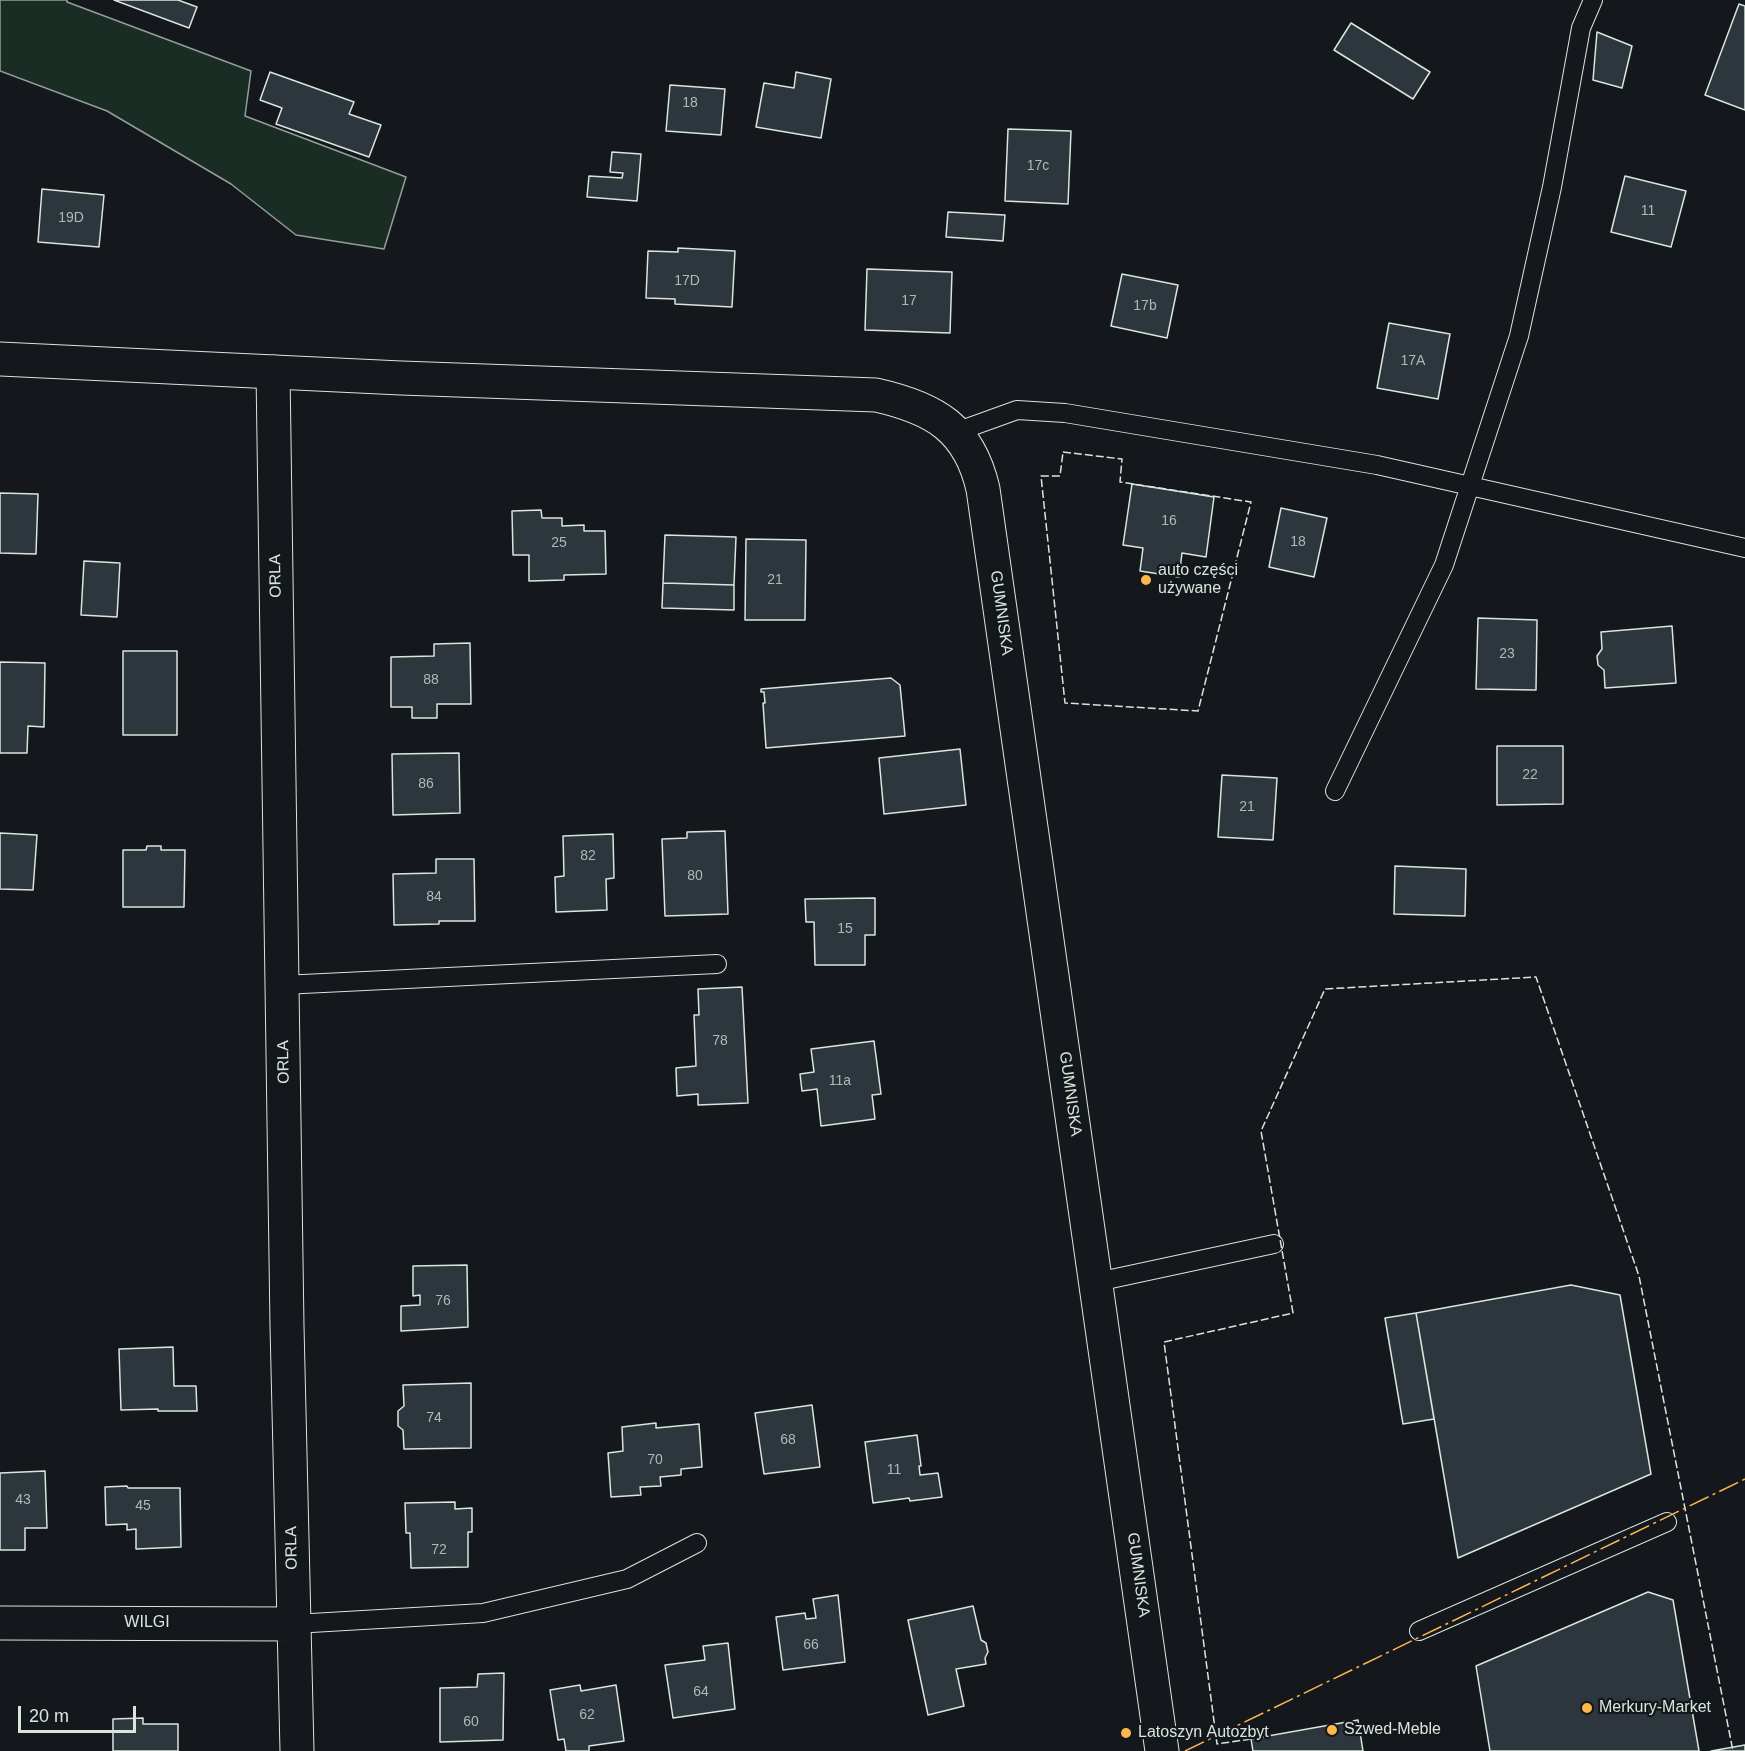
<!DOCTYPE html>
<meta charset="utf-8">
<style>
body{margin:0}
#map{position:relative;width:1745px;height:1751px;overflow:hidden;background:#14181c;font-family:Arial,sans-serif}
canvas{display:block}
.scale{position:absolute;left:18px;top:1706px;width:118px;height:27px;box-sizing:border-box;border:3px solid #d8e6dc;border-top:0;padding-left:8px;font-size:18px;line-height:21px;white-space:nowrap;color:#d8e6dc;-webkit-text-stroke:4px #14181c;paint-order:stroke}
</style>
<div id="map">
<canvas width="1745" height="1751"></canvas>
<div class="scale">20 m</div>
</div>
<script>
const g = document.querySelector('canvas').getContext('2d');
g.lineJoin = 'round';
function fill(path, color) { g.fillStyle = color; g.fill(path, 'evenodd'); }
function stroke(path, color, width, dash) { g.strokeStyle = color; g.lineWidth = width; g.lineCap = dash ? 'butt' : 'round'; g.setLineDash(dash || []); g.stroke(path); }
function drawText(font, color, halo, rows, align = 'center') {
  g.font = font + ' Arial,sans-serif'; g.lineWidth = 4.5; g.setLineDash([]); g.textBaseline = 'middle'; g.strokeStyle = halo; g.fillStyle = color; for (const [text, x, y, turn = 0] of rows) {
    g.save(); g.translate(x, y); g.rotate((+turn || 0) * Math.PI / 180); g.textAlign = isNaN(turn) ? turn : align; if (halo) g.strokeText(text, 0, 0); g.fillText(text, 0, 0); g.restore();
  }
}
const green = new Path2D(`
 M0,0h67v2l184,69 -6,45 161,61 -22,72 -88,-14 -65,-51 -124,-73 -107,-40z`);
const building = new Path2D(`
 M114,0h64l19,7 -8,21z
 M1739,4l6,2v104l-40,-15z
 M1351,23l79,49 -17,27 -79,-49z
 M1597,32l35,14 -10,42 -29,-8z
 M270,72l84,30 -5,12 32,11 -12,32 -93,-33 6,-16 -22,-8z
 M796,72l35,7 -10,59 -65,-11 8,-44 30,5z
 M670,85l55,4 -4,46 -55,-4z
 M1008,129l63,2 -3,73 -63,-3z
 M612,152l29,2 -4,47 -50,-4 2,-21 33,2 1,-5 -13,-1z
 M1625,176l61,15 -15,56 -60,-15z
 M42,189l62,6 -5,52 -61,-5z
 M948,212l57,3 -2,26 -57,-4z
 M678,248l57,3 -3,56 -57,-3v-5l-29,-1 2,-47 30,1z
 M867,269l85,3 -2,61 -85,-3z
 M1122,274l56,11 -11,53 -56,-12z
 M1389,323l61,11 -12,65 -61,-11z
 M1132,484l82,13 -8,60 -24,-4 -3,24 -39,-6 3,-23 -20,-3z
 M0,493l38,1 -2,60 -36,-1z
 M1281,508l46,10 -13,59 -45,-10z
 M541,510l1,8h20v8l22,-1v6h21l1,43 -42,1v5l-35,1v-26h-16l-1,-44z
 M665,535l71,2 -2,48 -71,-2z
 M746,539l60,1 -1,80h-60z
 M84,561l36,2 -3,54 -36,-2z
 M663,583l71,2v25l-72,-2z
 M1478,618l59,2 -1,70 -60,-1z
 M1672,626l4,57 -71,5 -1,-18 -6,-5 -1,-9 5,-7 -1,-17z
 M470,643l1,61h-34v14h-25v-11h-21v-50l43,-1v-12z
 M123,651h54v84h-54z
 M0,662l45,1 -1,64 -16,-1 -1,27h-27z
 M891,678l9,7 5,51 -139,12 -3,-45h2l-1,-11h-3v-3z
 M1497,746h66v58l-66,1z
 M960,749l6,56 -82,9 -5,-56z
 M459,753l1,60 -67,2 -1,-61z
 M1222,775l55,3 -4,62 -55,-3z
 M725,831l3,83 -63,2 -3,-77 25,-1v-6z
 M0,833l37,2 -4,55 -33,-1z
 M613,834l1,44 -8,1 1,31 -51,2 -1,-35 9,-1 -1,-40z
 M147,846h14v4h24l-1,57h-61v-57h23z
 M436,859h38l1,62h-36v3l-45,1 -1,-51 43,-1z
 M1395,866l71,3 -1,47 -71,-2z
 M875,898v37h-10v30h-50l-1,-43h-8l-1,-23z
 M742,987l6,116 -50,2v-11l-21,2 -1,-28 20,-2 -2,-51h5l-1,-26z
 M874,1041l7,53 -9,1 3,24 -54,7 -4,-37 -15,2 -2,-17 14,-2 -3,-23z
 M467,1265l1,62 -67,4v-25l19,-1v-10l-7,1v-30z
 M1571,1285l49,10 31,179 -193,84 -42,-245z
 M1416,1313l18,106 -31,5 -18,-106z
 M173,1347l1,39h22l1,25h-39v-2l-37,1 -2,-61z
 M471,1383v65l-67,1 -1,-19 -5,-4v-15l6,-5 -1,-21z
 M812,1405l8,62 -56,7 -9,-61z
 M656,1423v5l43,-4 3,43 -21,2v6l-21,2 1,9 -21,1 1,8 -30,2 -3,-44 15,-2 -1,-24z
 M917,1435l4,31h-2l1,9 18,-2 4,24 -32,4 -1,-3 -36,5 -8,-61z
 M45,1471l2,57h-22v22h-25v-77z
 M127,1486l1,2h52l1,59 -45,2v-20l-9,1v-6l-21,1 -1,-38z
 M455,1502v7l17,-1v24h-4v35l-57,1 -1,-35h-4l-1,-30z
 M1648,1592l25,8 26,151h-209l-14,-85z
 M838,1595l7,67 -62,8 -7,-53 29,-4 1,6 10,-1 -3,-19z
 M973,1606l8,34 5,3 2,9 -3,6 1,6 -30,5 8,37 -36,9 -20,-95z
 M728,1643l7,66 -62,9 -8,-53 40,-5 -2,-14z
 M504,1673l-1,67 -63,2v-54l37,-1 1,-13z
 M580,1685l1,6 35,-6 8,56 -35,5v5h-23l-2,-12 -6,1 -8,-50z
 M143,1718v6h35v27h-65v-32z
 M1358,1720l5,31h-110l-2,-12z
 M1745,1745v6h-34z`);
const service = new Path2D(`
 M956,432l61,-22 48,3 312,52 368,83
 M1335,791l109,-226 75,-229 33,-149 29,-159 12,-28
 M282,985l435,-21
 M1097,1282l177,-38
 M294,1624l189,-11 144,-34 70,-36
 M1419,1631l248,-109`);
const minor = new Path2D(`
 M273,372l14,954 10,425
 M0,1623l294,1`);
const tertiary = new Path2D(`
 M0,359l401,19 475,17c58,13 93,33 107,94l179,1262`);
const fence = new Path2D(`
 M1063,452l59,7 -2,23 131,20 -53,209 -133,-8 -24,-227h19z
 M1251,1739l-34,5 -53,-402 129,-29 -32,-182 64,-142 211,-12 103,299 94,475`);
const power = new Path2D(`
 M1185,1751l560,-272`);
const markers = [
 [1146,580,6,"#ffb74d"],
 [1587,1708,6,"#ffb74d"],
 [1332,1730,6,"#ffb74d"],
 [1126,1733,6,"#ffb74d"]
];
const numberNames = [
 ["18",690,103],
 ["17c",1038,166],
 ["11",1648,211],
 ["19D",71,218],
 ["17D",687,281],
 ["17",909,301],
 ["17b",1145,306],
 ["17A",1413,361],
 ["16",1169,521],
 ["18",1298,542],
 ["25",559,543],
 ["21",775,580],
 ["23",1507,654],
 ["88",431,680],
 ["22",1530,775],
 ["86",426,784],
 ["21",1247,807],
 ["82",588,856],
 ["80",695,876],
 ["84",434,897],
 ["15",845,929],
 ["78",720,1041],
 ["11a",840,1081],
 ["76",443,1301],
 ["74",434,1418],
 ["68",788,1440],
 ["70",655,1460],
 ["11",894,1470],
 ["43",23,1500],
 ["45",143,1506],
 ["72",439,1550],
 ["66",811,1645],
 ["64",701,1692],
 ["62",587,1715],
 ["60",471,1722]
];
const poiNames = [
 ["auto części",1158,571],
 ["używane",1158,589],
 ["Merkury-Market",1599,1708],
 ["Szwed-Meble",1344,1730],
 ["Latoszyn Autozbyt",1138,1733]
];
const streetNames = [
 ["ORLA",276,576,-91],
 ["GUMNISKA",1001,613,82],
 ["ORLA",284,1062,-91],
 ["GUMNISKA",1070,1094,82],
 ["ORLA",292,1548,-91],
 ["GUMNISKA",1138,1575,82],
 ["WILGI",147,1623]
];
fill(green, '#1a2d24');
stroke(green, '#939e99', 1.5);
fill(building, '#2c363c');
stroke(building, '#d8e6dc', 1.5);
stroke(service, '#d8e6dc', 20);
stroke(minor, '#d8e6dc', 35);
stroke(tertiary, '#d8e6dc', 35);
stroke(service, '#14181c', 18);
stroke(minor, '#14181c', 33);
stroke(tertiary, '#14181c', 33);
stroke(fence, '#d8e6dc', 1.5, [8, 3]);
stroke(power, '#ffb74d', 1.5, [21, 4.5, 3, 4.5]);
for (const [x, y, r, color] of markers) { const dot = new Path2D(); dot.arc(x, y, r, 0, 2 * Math.PI); g.fillStyle = color; g.fill(dot); stroke(dot, '#14181c', 2); }
drawText('14px', '#adbab4', null, numberNames);
drawText('16px', '#d8e6dc', '#14181c', poiNames, 'left');
drawText('16px', '#d8e6dc', '#14181c', streetNames);
</script>
